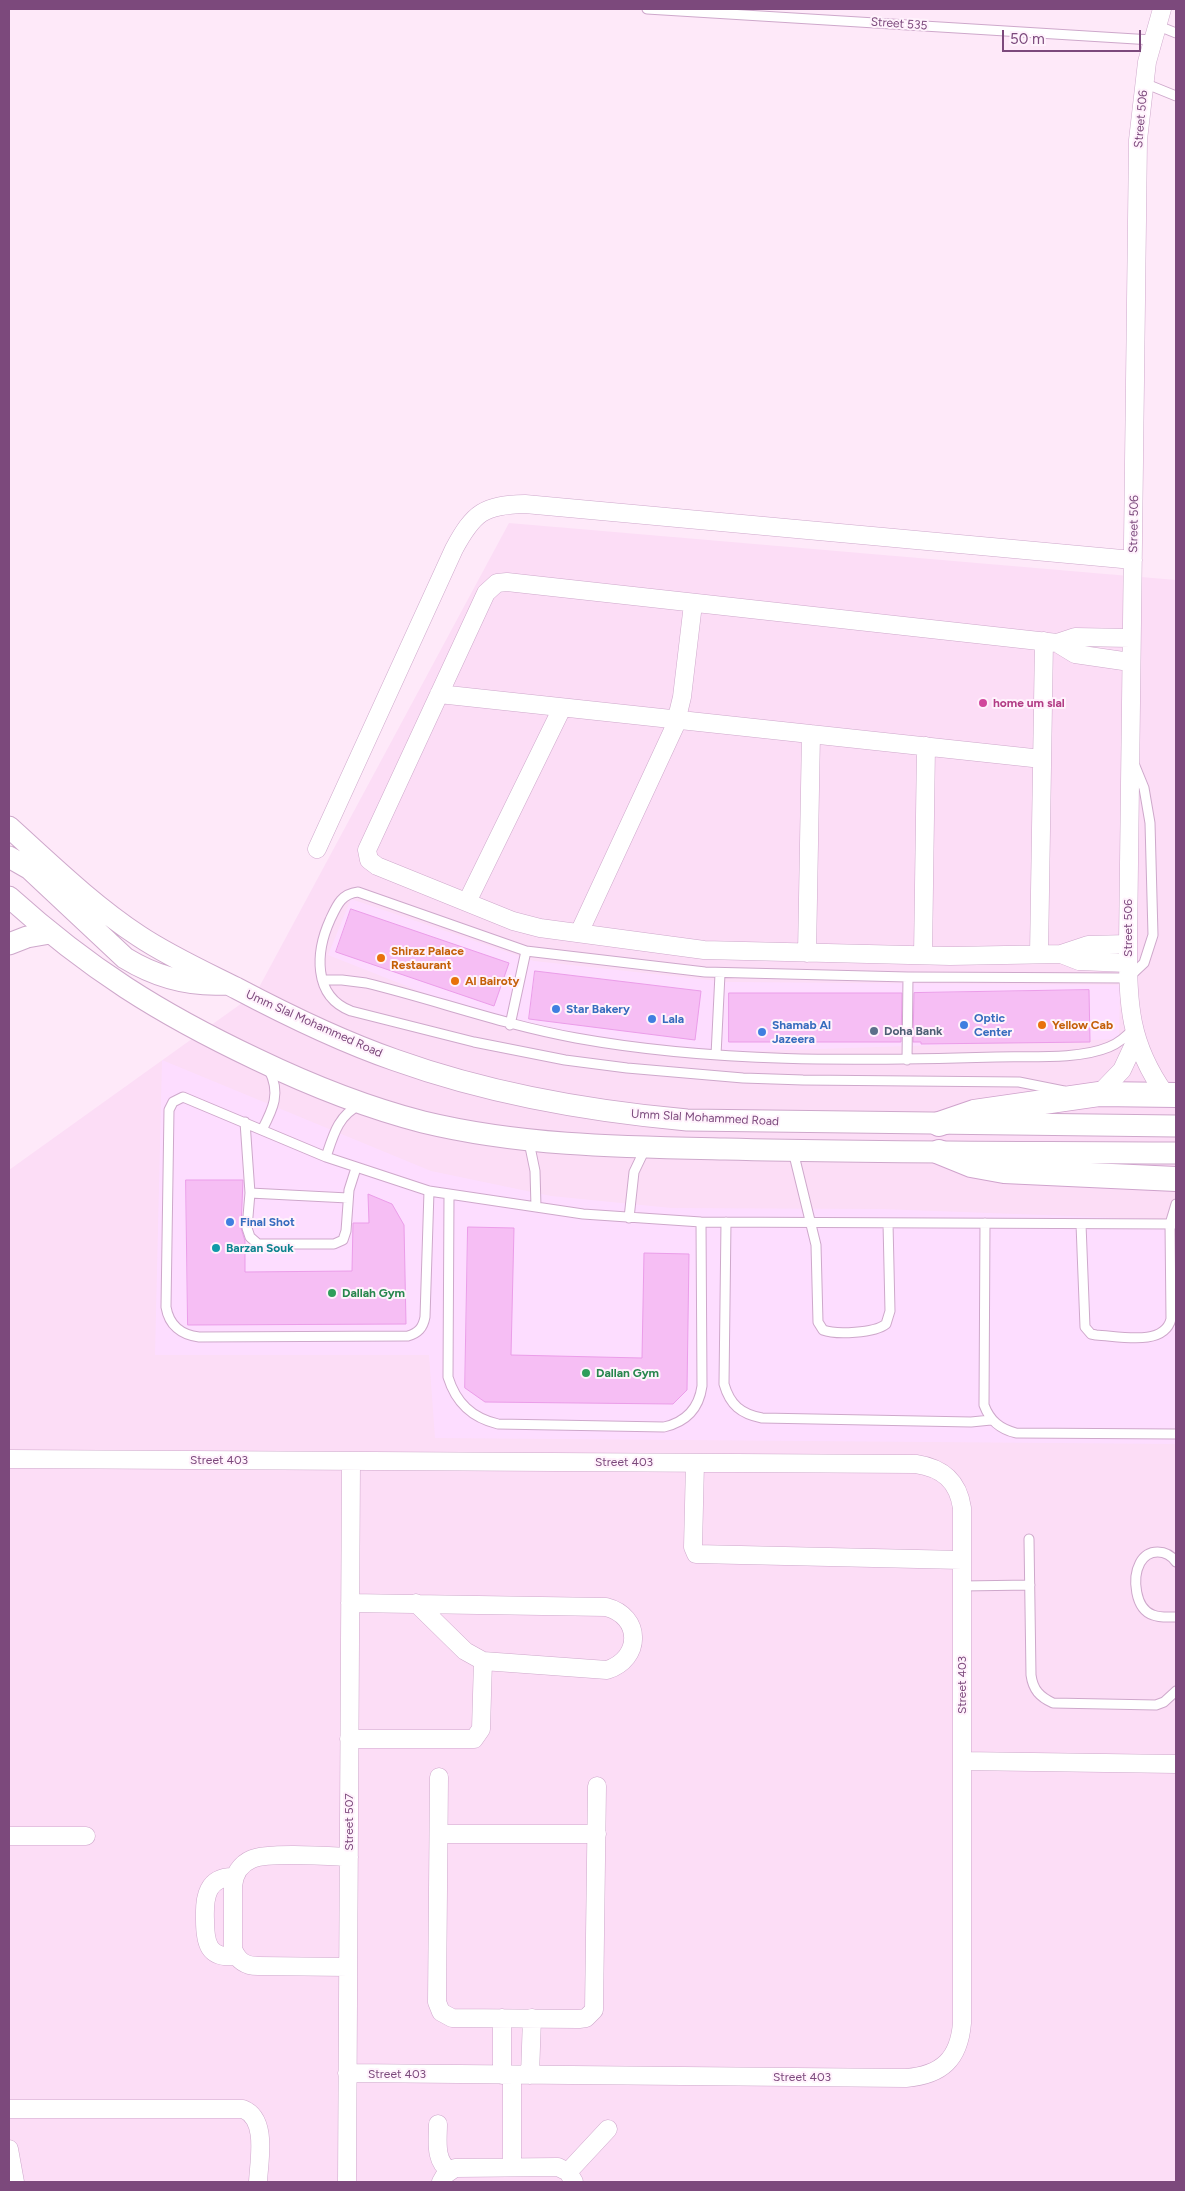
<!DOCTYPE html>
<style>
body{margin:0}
#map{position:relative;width:1185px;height:2191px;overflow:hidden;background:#fee9f9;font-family:Figtree,sans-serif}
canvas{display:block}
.frame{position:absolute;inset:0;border:10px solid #7c497c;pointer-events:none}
.scale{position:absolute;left:1002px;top:30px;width:139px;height:22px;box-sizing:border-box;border:2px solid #7c497c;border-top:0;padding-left:6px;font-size:15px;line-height:18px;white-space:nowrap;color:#7c497c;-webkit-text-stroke:4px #fff2fc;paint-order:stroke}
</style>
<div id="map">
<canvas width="1185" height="2191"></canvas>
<div class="frame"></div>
<div class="scale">50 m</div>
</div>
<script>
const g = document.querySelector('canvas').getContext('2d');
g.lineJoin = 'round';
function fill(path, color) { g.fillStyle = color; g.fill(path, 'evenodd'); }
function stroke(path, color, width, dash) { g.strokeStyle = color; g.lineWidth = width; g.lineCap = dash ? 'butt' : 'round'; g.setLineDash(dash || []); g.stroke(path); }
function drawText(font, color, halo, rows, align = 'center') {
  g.font = font + ' Figtree,sans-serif'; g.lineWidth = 4; g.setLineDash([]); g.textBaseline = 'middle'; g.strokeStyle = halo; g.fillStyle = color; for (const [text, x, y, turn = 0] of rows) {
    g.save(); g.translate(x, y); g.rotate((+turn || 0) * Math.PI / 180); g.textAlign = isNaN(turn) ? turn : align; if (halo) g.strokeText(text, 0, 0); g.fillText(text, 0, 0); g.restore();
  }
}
const residential = new Path2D(`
 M509,523l667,57v1602h-1167v-1012l247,-177z`);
const commercial = new Path2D(`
 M351,899l183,62 194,21 392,3 -1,54 -390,13 -216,-24 -185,-73z
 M162,1060l269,111 120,25 120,12 211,1 294,11v224l-741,-6 -6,-83h-274z`);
const building = new Path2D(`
 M351,909l158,54 -15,43 -158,-54z
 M535,971l166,20 -6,49 -166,-21z
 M1089,990l1,52 -169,2v-2h-8l1,-49z
 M729,993h173l-1,49h-172z
 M186,1180h57l-2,48 4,13v31l107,-1 1,-48h16l-1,-29 24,10 12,21 2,99 -218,1z
 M468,1227l46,1 -3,127 131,3 2,-105 45,1 -2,136 -14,14 -188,-2 -20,-14z`);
const service = new Path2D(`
 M647,9l505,31
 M1156,25l20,8
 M1144,83l32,13
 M323,980h19l24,3c70,17 138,42 210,55 138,25 280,23 420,19 33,-1 82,3 113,-10 10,-4 18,-11 25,-19
 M510,1025l16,-74
 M716,1055l4,-81
 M907,1060l1,-83
 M1064,1091l-45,-9 -216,-2 -60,-2 -116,-10 -62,-8 -91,-18 -123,-31c-39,-15 -35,-60 -21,-91 7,-15 11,-26 28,-28l168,59 179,21 203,5 220,1 16,-15 9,-28 -3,-112 -6,-35 -9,-22
 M245,1122l5,71 -3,35 3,9 8,7h76l9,-4 3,-9 3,-41 7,-22
 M262,1130c11,-21 19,-37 7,-60
 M529,1142l6,29 1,36
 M793,1151l23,94 2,77 5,8c13,5 52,3 63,-6l4,-13 -2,-88
 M326,1157c7,-21 12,-42 34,-52
 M429,1191l-4,126c-2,11 -7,16 -17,19l-209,1c-18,-2 -30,-12 -33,-30l3,-197 4,-8 10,-5 143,60 103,34 154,23 118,8 475,2
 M250,1193l98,5
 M449,1195l-1,182c8,26 24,41 50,47l166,3c22,-5 35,-19 38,-41l-1,-164
 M629,1218l5,-46 11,-23
 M726,1222l-2,162c6,21 17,30 38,34l209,4 20,-2
 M985,1223l-1,182c6,16 16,24 32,28l160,1
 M1081,1224l4,103 6,7 5,1c23,1 68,12 75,-16l-1,-95 6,-20
 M1029,1539l2,136c2,15 9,22 22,28l103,2 8,-3 12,-11
 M1176,1562c-9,-13 -28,-14 -36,1 -8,15 -5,46 13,52 7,3 16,2 23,2
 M962,1586l68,-1`);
const minor = new Path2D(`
 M1162,9l-15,53 -9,78 -10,804c0,61 1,99 37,150
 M1057,643l18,11 55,8
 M439,694l603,65
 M317,849l137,-300c20,-37 30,-44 71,-45l608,56
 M467,902l95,-194
 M579,933l96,-207 7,-29 11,-93
 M1128,944l-40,1 -27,9 -111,2 -246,-6 -164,-22 -27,-7 -136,-55 -8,-6 -2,-10 119,-257 11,-10 10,-1 550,61 18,-6 55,1
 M807,953l4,-219
 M1039,954l5,-313
 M1061,954l18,7 49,2
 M923,955l3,-209
 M1099,1094l23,-24 14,-30
 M9,1459l907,5c27,4 42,17 46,44v515c-3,36 -20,52 -56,55l-559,-5
 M695,1463l-2,84 3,7 266,6
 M350,1603l256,4c36,9 36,52 1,63l-124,-9 -18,-10 -49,-48
 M349,1739h125l7,-10 2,-68
 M962,1761l214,3
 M439,1777l-2,225 4,10 11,6 127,1 7,-1 8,-8 3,-224
 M439,1834h158
 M9,1836h77
 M235,1877c-28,-1 -31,20 -30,43 0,23 3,39 31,36
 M348,1967l-90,-1c-13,0 -20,-5 -25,-17v-63c1,-11 7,-22 19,-27 16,-7 77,-3 97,-2
 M502,2018v57
 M512,2075v92
 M530,2075l2,-57
 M9,2109h234c25,10 16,51 15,73
 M438,2124c0,16 -4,37 12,47
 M9,2149l6,33
 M568,2172l40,-43
 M347,2182l4,-721
 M441,2182l4,-7 10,-7 103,-1 10,5 6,10`);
const tertiary = new Path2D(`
 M9,827c42,38 83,78 130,109 30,20 65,36 97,52 51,27 104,53 159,72 95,34 192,51 292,60l489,6
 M9,857l21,12 95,89c31,19 63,28 100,26
 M9,897c80,72 150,116 247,162 54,26 109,48 167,63 99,24 200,25 302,27 150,4 301,3 451,4
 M9,944l18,-7 23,-4`);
const secondary = new Path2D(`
 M939,1124l35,-12 125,-18 77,1
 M939,1152l32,13 33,6 172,8`);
const markers = [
 [983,703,5,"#d1479c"],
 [381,958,5,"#e8710a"],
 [455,981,5,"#e8710a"],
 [556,1009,5,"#3f7fe0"],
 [652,1019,5,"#3f7fe0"],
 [964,1025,5,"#3f7fe0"],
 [1042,1025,5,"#e8710a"],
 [874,1031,5,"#5c6f8a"],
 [762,1032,5,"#3f7fe0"],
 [230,1222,5,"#3f7fe0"],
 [216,1248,5,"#0f9aa8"],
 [332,1293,5,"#2e9e5b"],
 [586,1373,5,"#2e9e5b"]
];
const streetNames = [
 ["Street 535",899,24,4],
 ["Street 506",1141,119,-85],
 ["Street 506",1134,524,-89],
 ["Street 506",1128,928,-90],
 ["Umm Slal Mohammed Road",314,1024,24],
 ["Umm Slal Mohammed Road",705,1118,3],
 ["Street 403",219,1460],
 ["Street 403",624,1462],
 ["Street 403",962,1685,-90],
 ["Street 507",349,1822,-90],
 ["Street 403",397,2074],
 ["Street 403",802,2077]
];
const hotelNames = [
 ["home um slal",993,703]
];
const foodNames = [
 ["Shiraz Palace",391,951],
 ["Restaurant",391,965],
 ["Al Bairoty",465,981],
 ["Yellow Cab",1052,1025]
];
const shopNames = [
 ["Star Bakery",566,1009],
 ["Optic",974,1018],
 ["Center",974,1032],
 ["Lala",662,1019],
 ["Shamab Al",772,1025],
 ["Jazeera",772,1039],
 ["Final Shot",240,1222]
];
const serviceNames = [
 ["Doha Bank",884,1031]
];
const cultureNames = [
 ["Barzan Souk",226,1248]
];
const leisureNames = [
 ["Dallah Gym",342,1293],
 ["Dallan Gym",596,1373]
];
fill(residential, '#fcddf6');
fill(commercial, '#fdddff');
fill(building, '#f6bef4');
stroke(building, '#eb9de9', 1);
stroke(service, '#cea8cb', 11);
stroke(minor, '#cea8cb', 19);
stroke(tertiary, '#cea8cb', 23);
stroke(secondary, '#cfa3cc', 26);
stroke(service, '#fff', 9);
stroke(minor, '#fff', 18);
stroke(tertiary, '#fff', 21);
stroke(secondary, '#fff', 24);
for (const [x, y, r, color] of markers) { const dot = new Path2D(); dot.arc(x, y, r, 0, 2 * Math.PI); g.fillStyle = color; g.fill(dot); stroke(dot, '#fff2fc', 2); }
drawText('12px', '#7c497c', '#fff2fc', streetNames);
drawText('bold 12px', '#b23c85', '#fff2fc', hotelNames, 'left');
drawText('bold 12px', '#c56008', '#fff2fc', foodNames, 'left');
drawText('bold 12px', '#366cbe', '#fff2fc', shopNames, 'left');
drawText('bold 12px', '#4e5e75', '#fff2fc', serviceNames, 'left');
drawText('bold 12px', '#0d838f', '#fff2fc', cultureNames, 'left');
drawText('bold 12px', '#27864d', '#fff2fc', leisureNames, 'left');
</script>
